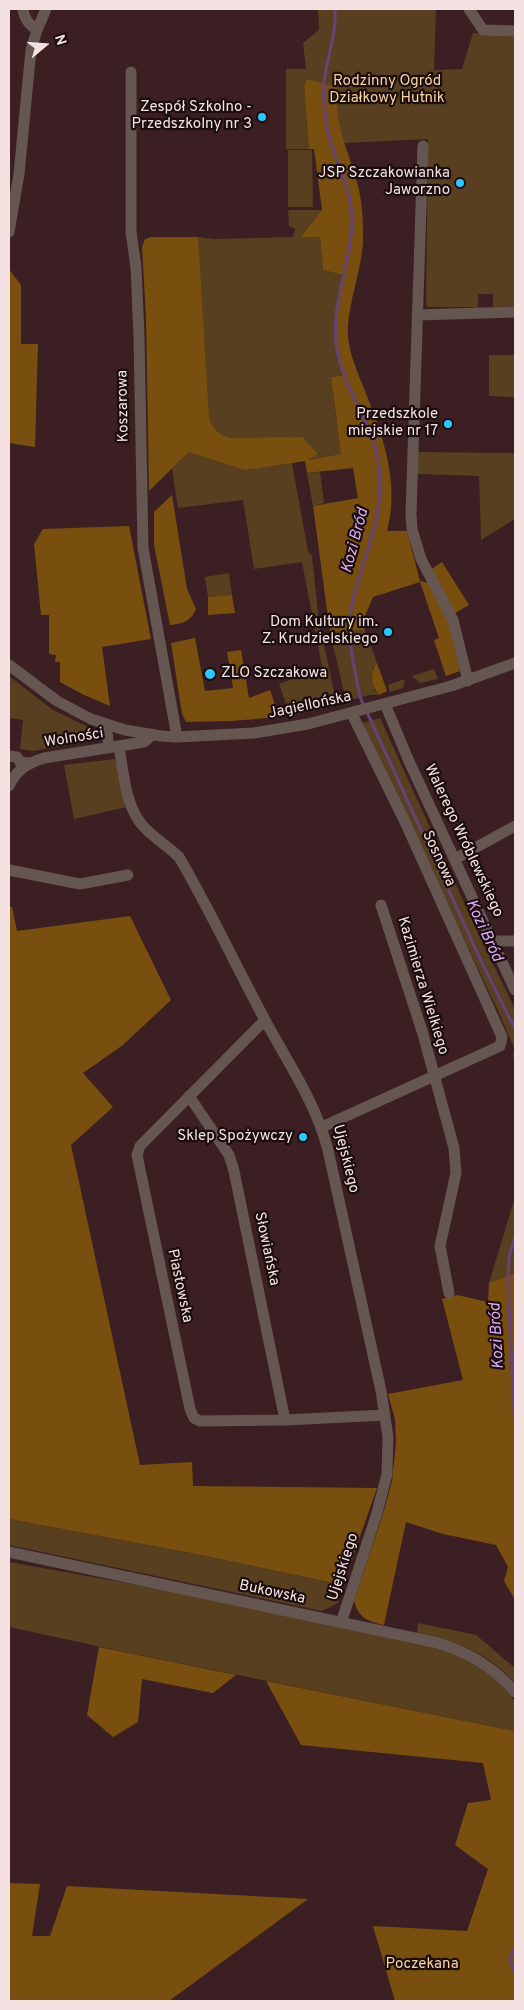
<!DOCTYPE html>
<meta charset="utf-8">
<style>
body{margin:0}
#map{position:relative;width:524px;height:2010px;overflow:hidden;background:#3c1f22;font-family:Overpass,sans-serif}
canvas{display:block}
.frame{position:absolute;inset:0;border:10px solid #f6e1e2;pointer-events:none}
.north{position:absolute;left:20px;top:20px;width:50px;height:50px;-webkit-text-stroke:4px #1a0d0e;paint-order:stroke;rotate:72deg;font-size:14px;font-weight:700;line-height:20px;text-align:center;color:#f6e1e2}
.north::after{content:'';display:block;margin:auto;width:18px;height:22px;background:#f6e1e2;clip-path:polygon(50% 0,100% 100%,50% 72%,0 100%)}
</style>
<div id="map">
<canvas width="524" height="2010"></canvas>
<div class="frame"></div>
<div class="north">N</div>
</div>
<script>
const g = document.querySelector('canvas').getContext('2d');
g.lineJoin = 'round';
function fill(path, color) { g.fillStyle = color; g.fill(path, 'evenodd'); }
function stroke(path, color, width, dash) { g.strokeStyle = color; g.lineWidth = width; g.lineCap = dash ? 'butt' : 'round'; g.setLineDash(dash || []); g.stroke(path); }
function drawText(font, color, halo, rows, align = 'center') {
  g.font = font + ' Overpass,sans-serif'; g.lineWidth = 4.5; g.setLineDash([]); g.textBaseline = 'middle'; g.strokeStyle = halo; g.fillStyle = color; for (const [text, x, y, turn = 0] of rows) {
    g.save(); g.translate(x, y); g.rotate((+turn || 0) * Math.PI / 180); g.textAlign = isNaN(turn) ? turn : align; if (halo) g.strokeText(text, 0, 0); g.fillText(text, 0, 0); g.restore();
  }
}
const green = new Path2D(`
 M318,9h118l-2,61 28,-1 11,-36 42,2v271l-22,1v-13h-15v13h-50l-2,-3 2,-165 -84,4 -7,-24v-32l-33,-1 5,63h-23v-80h20l-3,-26 16,-13z
 M288,150h24l1,57h-25z
 M288,210h34l-20,27 18,-1 3,34 20,5c-8,32 -13,69 1,100l-13,2 10,77 -49,9 16,88 4,5 7,66 18,83 -47,11 -11,-32 43,-17 -20,-105 -48,7 -11,-69 -65,8 -6,-39 14,-14 13,-197 -1,-21 17,2 78,-2 2,-8 -6,-3z
 M489,355h26v42l-26,-1z
 M417,452l98,1v66l-34,21 -2,-64 -62,-2z
 M320,472l4,31 -11,3 -6,-33z
 M229,573l3,22 -24,2 -3,-20z
 M365,630l12,33 -4,5 2,23 4,4h-10l-23,6 -16,-69z
 M434,669l4,10 -18,4 -8,-7z
 M9,676l44,34 41,20c2,5 2,8 -2,11l-59,10 -13,-2 3,-29 -14,-2z
 M405,679l-2,9 -13,4 -2,-7z
 M380,718l97,213 38,78v52l-2,-5 1,-8 -15,-35 -137,-290z
 M115,759l12,48 -53,12 -10,-54z
 M515,1197v76l-26,10z
 M9,1519l187,35 147,31 -5,18 -16,8 -313,-66z
 M9,1562l168,30 262,57c24,8 64,27 75,52 4,7 1,22 1,30l-381,-77 -125,-27z
 M418,1623l58,12 39,33v15c-29,-32 -57,-40 -98,-50z`);
const forest = new Path2D(`
 M307,79l30,8c-3,43 13,64 22,103 3,13 4,28 4,42 2,33 -17,72 -15,105 2,19 10,36 17,54 18,45 35,92 22,140h20l13,50 8,2 20,38 12,50 -14,5 -12,-36 5,-2 -19,-56 -47,15 -10,24 2,9 -35,2 -17,-126 45,-8 -5,-30 -46,5 -2,-12 -60,9 -56,-18 -40,39 -3,-173 -4,-71 3,-8 6,-2h47l11,181c4,11 9,16 20,20l73,-1 16,17 -10,6 33,-6 -10,-77 13,-2c-13,-31 -9,-68 -1,-100l-20,-5 -3,-33h-19l21,-27 -8,-61h-5l-5,-63z
 M9,269l12,16v59h17l-3,103 -26,-4z
 M172,495l15,94 9,20c-5,12 -13,15 -26,16l-16,-80v-33z
 M129,526l22,113 -49,8 8,59 -26,-11 -24,-13v-20h-5l1,-7 -7,-1v-39h-8l-7,-71 9,-15z
 M442,562l27,43 -14,8 -25,-43z
 M232,595l3,18 -27,2v-18z
 M195,638l10,53 28,-3 -6,-36 14,-2 8,48 21,-8 9,27 -47,4 -46,1 -4,-8 -11,-71z
 M377,663l10,28 -8,4c-7,-9 -10,-23 -2,-32z
 M9,907h3l5,24 113,-15 41,84 -48,45 -40,28 30,34 -42,38 69,320 52,-3 1,24 184,2 -34,97 -147,-31 -187,-35z
 M515,1273v327l-11,-19 4,-14 -12,-22 -53,-11 -37,-12 -22,103c-16,-3 -26,-8 -30,-24l29,-87 9,-33 4,-38 -1,-24 -7,-25 75,-14 -21,-81 15,-4 31,7 1,-19z
 M99,1647l137,28 -23,18 -71,-14 -4,43 -25,15 -26,-22z
 M266,1681l249,50v270h-120l-22,-75 94,5 21,-62 -33,-24 13,-42 23,-3 -8,-37 -182,-18z
 M9,1883l31,1 -8,52h18l17,-50 241,13 -139,102h-160z`);
const stream = new Path2D(`
 M335,9c2,32 -14,59 -11,93 1,14 3,28 7,41 7,25 21,49 21,76 0,45 -23,86 -15,131 7,41 38,75 42,117 6,47 -15,88 -26,133 -8,31 1,66 7,97l122,266 33,66
 M515,1237l-6,20 -1,27 7,150
 M515,1947l-5,12 5,15`);
const minor = new Path2D(`
 M23,9c1,9 6,16 14,21
 M469,9l14,21 32,1
 M131,72v160l5,35 3,70 4,211 34,189
 M423,146l-12,368 1,15 9,30 32,61 15,61
 M9,232l10,-58 12,-124 6,-20 9,-21
 M417,315l98,-3
 M9,665l48,36 34,18 34,11 36,6 16,1 77,-4 54,-9 143,-38 64,-23
 M385,704l23,55 107,231
 M106,725l3,23
 M119,747c5,27 6,60 25,80 11,12 24,19 35,30 31,53 57,109 86,163 23,43 51,83 63,130l53,241 7,46 -1,37 -10,39 -36,110
 M9,756l8,1 3,5 9,1
 M9,786c7,-16 19,-23 35,-28l100,-16 8,-7
 M455,859l60,-33
 M9,870l71,14 48,-9
 M381,905l42,129 31,114 2,25 -16,73 9,47
 M493,941h22
 M265,1020l-125,126 -3,9 53,254 4,9 6,3 85,-1 100,-5
 M189,1096l40,59 5,16 51,249
 M322,1127l178,-81 2,-9 -96,-213 -54,-110
 M9,1552l429,91c31,10 56,24 77,49`);
const markers = [
 [262,117,5,"#29c8ff"],
 [460,183,5,"#29c8ff"],
 [448,424,5,"#29c8ff"],
 [388,632,5,"#29c8ff"],
 [210,674,6,"#29c8ff"],
 [303,1137,5,"#29c8ff"]
];
const parkNames = [
 ["Rodzinny Ogród",387,82],
 ["Działkowy Hutnik",387,99],
 ["Poczekana",422,1965]
];
const poiNames = [
 ["Zespół Szkolno -",252,108],
 ["Przedszkolny nr 3",252,125],
 ["JSP Szczakowianka",450,174],
 ["Jaworzno",450,191],
 ["Przedszkole",438,415],
 ["miejskie nr 17",438,432],
 ["Dom Kultury im.",378,623],
 ["Z. Krudzielskiego",378,640],
 ["ZLO Szczakowa",221,674,"left"],
 ["Sklep Spożywczy",293,1137]
];
const streetNames = [
 ["Koszarowa",124,406,-91],
 ["Jagiellońska",310,706,-12],
 ["Wolności",74,739,-9],
 ["Walerego Wróblewskiego",463,841,65],
 ["Sosnowa",438,859,65],
 ["Kazimierza Wielkiego",422,986,73],
 ["Ujejskiego",345,1159,76],
 ["Słowiańska",266,1249,78],
 ["Piastowska",179,1286,78],
 ["Ujejskiego",344,1567,-72],
 ["Bukowska",272,1593,12]
];
const waterNames = [
 ["Kozi Bród",356,541,-75],
 ["Kozi Bród",483,931,65],
 ["Kozi Bród",498,1336,-93]
];
fill(green, '#573f1f');
fill(forest, '#794f0f');
stroke(stream, '#664276', 3);
stroke(minor, '#655651', 11);
for (const [x, y, r, color] of markers) { const dot = new Path2D(); dot.arc(x, y, r, 0, 2 * Math.PI); g.fillStyle = color; g.fill(dot); stroke(dot, '#1a0d0e', 2); }
drawText('15px', '#fad3a5', '#1a0d0e', parkNames);
drawText('15px', '#f6e1e2', '#1a0d0e', poiNames, 'right');
drawText('15px', '#f6e1e2', '#1a0d0e', streetNames);
drawText('italic 16px', '#e0a9f9', '#1a0d0e', waterNames);
</script>
